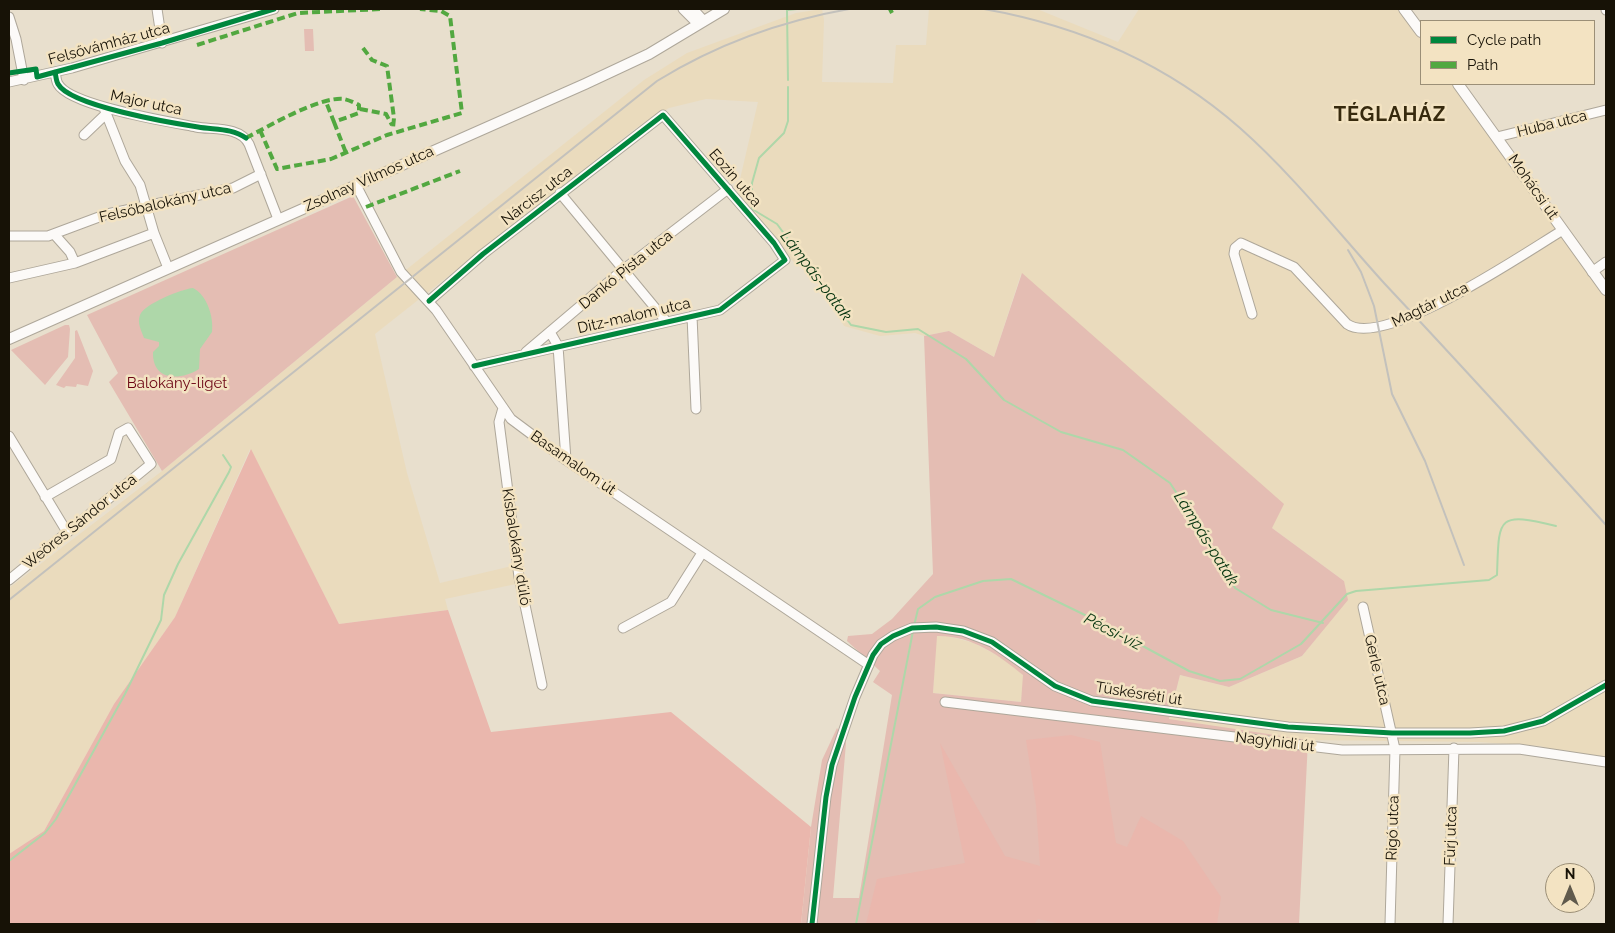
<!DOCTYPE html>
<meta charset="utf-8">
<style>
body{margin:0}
#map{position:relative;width:1615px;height:933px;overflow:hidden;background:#e8dfcd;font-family:Raleway,sans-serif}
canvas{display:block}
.frame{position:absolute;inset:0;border:10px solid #171206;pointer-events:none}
.legend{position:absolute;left:1420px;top:20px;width:175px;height:65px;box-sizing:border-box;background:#f3e3c2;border:1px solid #9b8f77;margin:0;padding:6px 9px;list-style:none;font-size:15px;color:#171206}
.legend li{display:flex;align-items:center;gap:10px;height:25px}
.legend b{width:25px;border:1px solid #9b8f77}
.north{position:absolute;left:1545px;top:863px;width:50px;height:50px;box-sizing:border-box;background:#f3e3c2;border:1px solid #9b8f77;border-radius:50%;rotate:0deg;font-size:14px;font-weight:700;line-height:20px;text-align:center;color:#171206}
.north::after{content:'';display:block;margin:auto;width:18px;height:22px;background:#605a4c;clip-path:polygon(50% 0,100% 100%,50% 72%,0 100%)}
</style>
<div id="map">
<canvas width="1615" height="933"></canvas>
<div class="frame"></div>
<ul class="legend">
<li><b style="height:6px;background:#00873e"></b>Cycle path</li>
<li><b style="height:6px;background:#52a840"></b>Path</li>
</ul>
<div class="north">N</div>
</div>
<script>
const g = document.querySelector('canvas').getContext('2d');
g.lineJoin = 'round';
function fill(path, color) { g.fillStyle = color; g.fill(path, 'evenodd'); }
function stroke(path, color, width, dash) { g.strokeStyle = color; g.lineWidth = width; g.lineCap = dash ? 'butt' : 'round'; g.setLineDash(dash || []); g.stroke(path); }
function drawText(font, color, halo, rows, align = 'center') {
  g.font = font + ' Raleway,sans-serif'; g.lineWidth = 5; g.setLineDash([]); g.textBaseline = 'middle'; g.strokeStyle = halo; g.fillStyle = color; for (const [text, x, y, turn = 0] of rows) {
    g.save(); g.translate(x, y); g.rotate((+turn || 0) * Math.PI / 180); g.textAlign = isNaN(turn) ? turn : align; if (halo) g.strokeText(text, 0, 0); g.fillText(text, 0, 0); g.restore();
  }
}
const built = new Path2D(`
 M822,9l2,11 -2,62 71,1 3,-38h30l3,-36h108l81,33 21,-33h270l12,17v58h42l143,198v484l-66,-20 -61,-4 -171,-2 -139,-20 11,-45 49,12 73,-31 19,-24 23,-51 -72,-53 -251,-254 -27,83 -45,-26 -25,5 -9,-3 -35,3 -36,-10 -29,-47 -26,-21 -52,-66 21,-90 -52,-3 -37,9 -33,20 -261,206 32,139 33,110 72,-17 4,18 -71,15 3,11 -109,14 -89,-175 -75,168 -61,87 -70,127 -35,23v-266l153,-117 235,-194 247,-197 43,-27 109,-40z
 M936,636h11l27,7 30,16 20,16 -3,27 -88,-9z`);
const green = new Path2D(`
 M304,29h9l1,22h-9z
 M353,196l44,81 -235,194 -53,-89 9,-9 -31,-58z
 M1022,273l262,231 -12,24 72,53 4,19 -46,56 -73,31 -49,-12 -11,44 139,21 -9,184h-498l10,-97 11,-67 15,-32 9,15 -13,155h26l33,-203 -19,-13 7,-11 -33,-30 1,-5 24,-2 20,-15 41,-45 -9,-238 25,-5 45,26zM937,636c33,-1 62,19 86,39l-2,27 -88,-9z
 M65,325h4l1,4 -2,28 -23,28 -34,-35z
 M77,330l16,41 -5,15 -11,-2 -1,3 -10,-1 -2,2 -8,-3 19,-27v-27z`);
const forest = new Path2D(`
 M251,449l88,175 109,-14 43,122 180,-20 140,115 -10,97h-792v-70l35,-23 70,-127 61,-87z
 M1071,735l29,7 16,101 11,4 14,-31 42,25 38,56 -4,27h-155l-24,-5 -4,5h-168l11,-45 88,-16 -25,-120 65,113 35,10 -4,-61 -10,-65z`);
const water = new Path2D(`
 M193,288c14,7 21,29 19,44l-12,17 -1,20c-19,12 -47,12 -46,-17l6,-6v-4l-15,-4c-3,-8 -7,-15 -4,-23 4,-11 42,-26 53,-27z`);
const stream = new Path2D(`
 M788,80l-1,-70 10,-1
 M788,87v34l-4,12 -25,25 -7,25v26l25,15 74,101 35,7 32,-3 48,30 38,41 57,32 62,18 47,33 40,61 25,44 36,22 52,13
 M914,626l4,-17 17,-12 48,-16 28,-2 78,38 100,54 31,10 20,-2 61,-35 46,-50 9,-3 133,-11 8,-5c2,-57 -1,-64 59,-49
 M9,861l36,-28 11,-14 69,-125 36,-74 3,-25 14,-31 51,-92 2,-5 -8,-12
 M856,924l57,-293`);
const minor = new Path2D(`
 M157,9l5,34
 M683,9l15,15
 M693,9l11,12
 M1606,9v1
 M9,17l7,22 8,41
 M55,72c1,4 1,9 3,12 12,22 112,38 138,43 17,3 44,-1 53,17l29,75
 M9,82l63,-14 202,-59
 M104,108l21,53 15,24 14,48 14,35
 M84,135l23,-22
 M1497,137l109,-27
 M356,185l45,87 35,38 75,109 55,41 303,205
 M560,193l106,128
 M54,234l16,18 5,11
 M9,236h39l59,-22 126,-26 28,-14
 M1592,272l14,-10
 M9,278l66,-15 79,-30
 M429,301l54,-47 180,-139 111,128 11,17 -65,50 -246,56
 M1252,314l-18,-60 1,-6 6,-5 53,24 53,57c37,26 179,-72 216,-94
 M692,316l4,93
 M550,332l8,14 8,114
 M526,352l98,-83 104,-80
 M503,408l-4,14 20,155 23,108
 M9,436l58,96
 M9,580l142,-116 -23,-36 -9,5 -8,26 -66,38
 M1363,607l32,142 -5,175
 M623,628l48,-26 31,-49
 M945,702l397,48 177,-1 87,13
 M812,924l14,-127 6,-32 23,-68 18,-42 8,-11 12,-8 19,-8 24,-1 27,4 29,11 63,44 37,15 196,26 104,6h78l34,-2 39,-10 63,-36
 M1448,924l6,-176`);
const major = new Path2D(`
 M1404,9l17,23
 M1458,84l148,206
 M9,339l576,-255 64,-30 75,-45`);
const rail = new Path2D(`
 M984,9c96,17 182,54 256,119 53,47 97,103 144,155 75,80 149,161 222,242
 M1348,250l13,22 13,34 18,88 33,67 39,104
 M9,600l648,-519c60,-37 124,-60 192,-72`);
const quiet = new Path2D(`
 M890,9l2,4
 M197,45l101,-32 83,-4
 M363,48l9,12 15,6 7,52 -1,10
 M360,109l26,5 6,11
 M334,122l12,31
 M260,130l17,39 54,-10 56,-24 75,-22 -12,-97 -9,-5 -21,-2
 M246,138c23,-12 74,-42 98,-39 5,1 11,4 15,6v8l-25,9 -8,-20
 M366,207l94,-36`);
const cycleway = new Path2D(`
 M55,72c1,4 1,9 3,12 12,22 114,39 140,43 16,3 34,1 48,11
 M9,73l27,-4 1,8 125,-34 112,-34
 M429,301l54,-47 180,-139 111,128 11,17 -65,50 -246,56
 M812,924l14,-127 6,-32 23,-68 18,-42 8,-11 12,-8 19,-8 24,-1 27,4 29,11 63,44 37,15 196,26 104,6h78l34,-2 39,-10 63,-36`);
const streetNames = [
 ["Felsővámház utca",109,44,-15],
 ["Major utca",146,103,12],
 ["Huba utca",1552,124,-14],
 ["Eozin utca",735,178,49],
 ["Zsolnay Vilmos utca",369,179,-24],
 ["Mohácsi út",1533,187,55],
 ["Nárcisz utca",537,196,-38],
 ["Felsőbalokány utca",165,203,-13],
 ["Dankó Pista utca",626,270,-39],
 ["Magtár utca",1430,305,-26],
 ["Ditz-malom utca",634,316,-13],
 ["Basamalom út",573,463,35],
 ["Weöres Sándor utca",80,522,-39],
 ["Kisbalokány dűlő",516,547,81],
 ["Gerle utca",1377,670,77],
 ["Tüskésréti út",1139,694,9],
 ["Nagyhidi út",1275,742,7],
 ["Rigó utca",1393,828,-88],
 ["Fürj utca",1451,836,-88]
];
const parkNames = [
 ["Balokány-liget",177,383]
];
const waterNames = [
 ["Lámpás-patak",816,276,53],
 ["Lámpás-patak",1206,539,58],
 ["Pécsi-víz",1113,632,27]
];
const districtNames = [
 ["TÉGLAHÁZ",1390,115]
];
fill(built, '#eadbbd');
fill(green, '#e4bdb3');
fill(forest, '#eab7ad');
fill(water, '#aed7a9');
stroke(stream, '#aed7a9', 2);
stroke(minor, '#aea79a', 11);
stroke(major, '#aea79a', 12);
stroke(minor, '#fcfaf8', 9);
stroke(major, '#fcfaf8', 10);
stroke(rail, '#c3c1bc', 2);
stroke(quiet, '#52a840', 4, [8, 4]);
stroke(cycleway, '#00873e', 5);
drawText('15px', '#171206', '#f3e3c2', streetNames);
drawText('15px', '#6c0514', '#f3e3c2', parkNames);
drawText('italic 16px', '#05340f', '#f3e3c2', waterNames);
g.letterSpacing = '1px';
drawText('bold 20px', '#372a0e', '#f3e3c2', districtNames);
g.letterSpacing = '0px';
</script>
